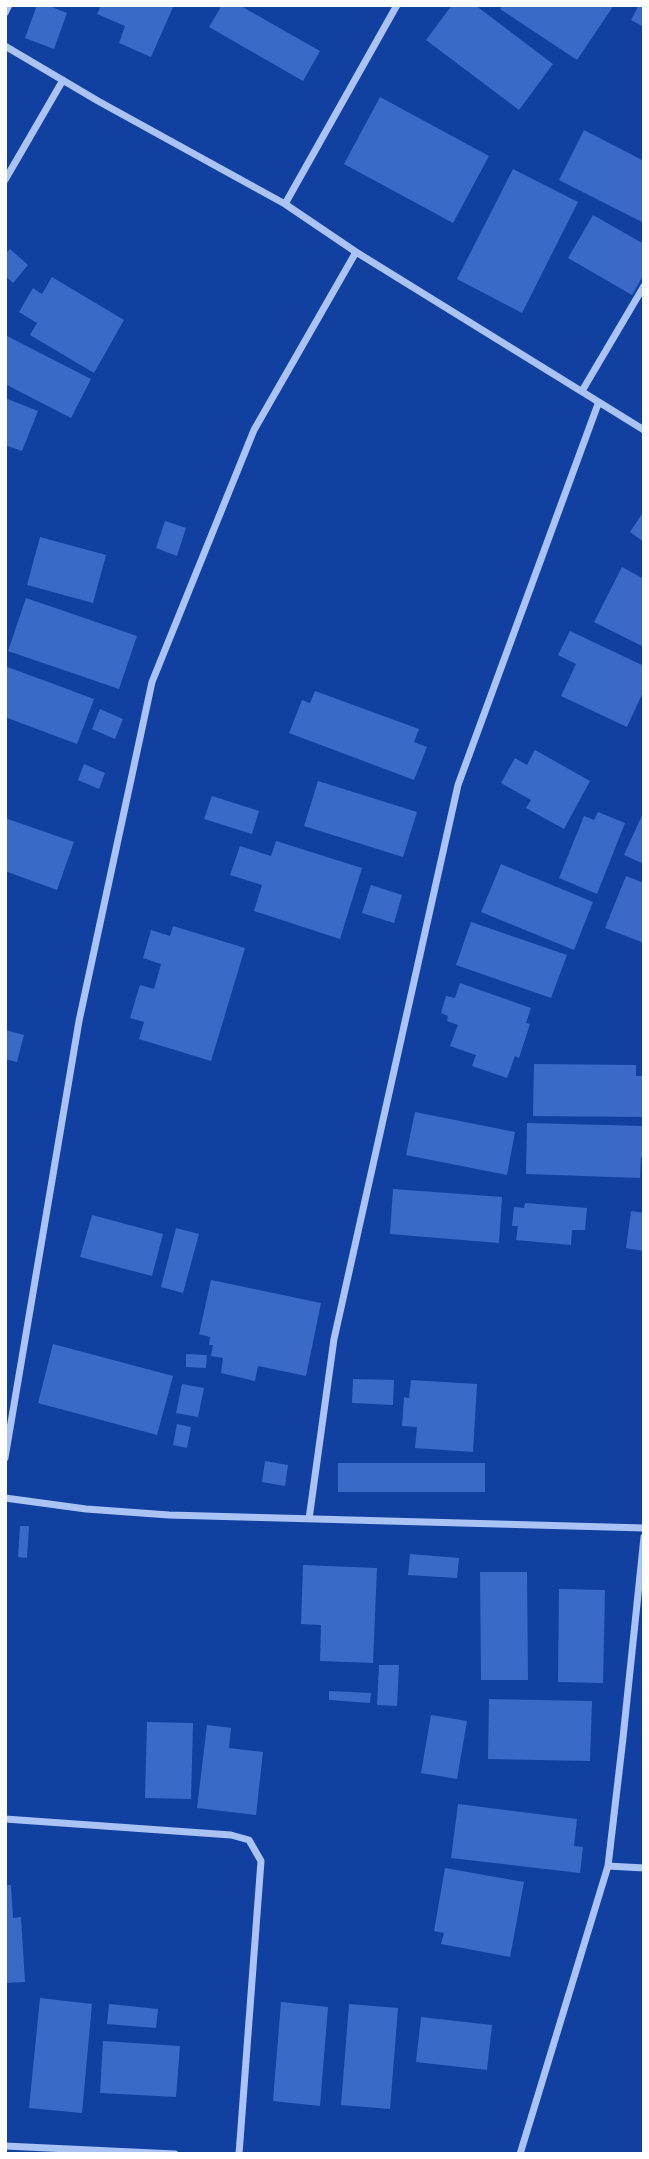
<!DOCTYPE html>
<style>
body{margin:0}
#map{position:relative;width:649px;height:2159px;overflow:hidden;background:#1140a1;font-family:Montserrat,sans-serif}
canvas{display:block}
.frame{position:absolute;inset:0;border:7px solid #fff;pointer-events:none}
</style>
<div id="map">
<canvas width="649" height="2159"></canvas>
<div class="frame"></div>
</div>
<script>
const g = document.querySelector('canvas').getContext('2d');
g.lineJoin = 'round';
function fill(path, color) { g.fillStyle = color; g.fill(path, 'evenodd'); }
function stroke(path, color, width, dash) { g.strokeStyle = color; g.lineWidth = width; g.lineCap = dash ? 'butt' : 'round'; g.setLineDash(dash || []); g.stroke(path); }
const building = new Path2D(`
 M37,5h10l20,8 -13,36 -29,-11z
 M101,5h73l-23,52 -32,-14 6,-17 -28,-12z
 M222,5h17l81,46 -17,30 -94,-54z
 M452,5h23l78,59 -34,46 -93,-70z
 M503,5h111l-37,55 -77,-51z
 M639,5h5v22l-13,-7z
 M380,97l109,59 -36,67 -109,-59z
 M584,130l60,31v62l-85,-43z
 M513,169l65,33 -56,111 -65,-34z
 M593,215l51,29v30l-12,21 -64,-37z
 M10,249l18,16 -15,18 -8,-7v-22z
 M52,277l72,43 -30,53 -64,-38 7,-12 -18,-11 14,-24 9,6z
 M5,335l86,44 -20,39 -66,-34z
 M5,398l33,13 -16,40 -17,-6z
 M644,511v31l-14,-10z
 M165,521l21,7 -9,28 -21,-8z
 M40,537l66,18 -13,48 -66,-18z
 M622,567l22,12v68l-50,-25z
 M26,598l111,38 -18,53 -111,-38z
 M570,631l74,35v24l-17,37 -66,-31 15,-32 -18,-9z
 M5,666l89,33 -17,45 -72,-27z
 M315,691l104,38 -5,13 13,5 -13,33 -125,-47 13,-33 8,3z
 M100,709l23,10 -8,20 -23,-10z
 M535,750l55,31 -26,48 -38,-21 5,-8 -30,-17 14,-25 12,7z
 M84,764l21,9 -6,16 -21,-9z
 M318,781l99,31 -14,45 -99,-31z
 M212,796l47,15 -7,23 -48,-15z
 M644,811v53l-20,-9z
 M598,812l27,11 -28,71 -38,-16 25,-62 10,4z
 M5,818l69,24 -17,48 -52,-19z
 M276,841l86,27 -22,71 -86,-28 8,-26 -32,-10 10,-29 31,10z
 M501,864l92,38 -19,48 -93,-38z
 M626,876l18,7v60l-39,-15z
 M371,885l31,10 -8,28 -32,-10z
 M471,922l96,33 -16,43 -95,-33z
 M173,926l72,22 -34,113 -72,-22 5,-17 -14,-4 10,-33 14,4 7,-25 -18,-6 8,-28 19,6z
 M460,983l71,25 -5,15 4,1 -11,34 -4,-2 -8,22 -35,-12 4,-11 -26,-9 8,-21 -11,-4 1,-5 -7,-3 5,-17 9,2z
 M5,1030l19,5 -7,27 -12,-3z
 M534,1064l102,1v11h8v41l-111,-1z
 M415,1112l100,20 -8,43 -101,-20z
 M527,1123l117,3v31h-3l-1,21 -114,-4z
 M393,1189l109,8 -3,46 -109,-9z
 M525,1203l62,5 -2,22h-13l-1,15 -55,-5 2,-14h-6l2,-19 10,1z
 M631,1211l13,2v38l-18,-3z
 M92,1215l71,19 -11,42 -72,-19z
 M176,1228l23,6 -16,59 -22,-6z
 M211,1280l110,23 -15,73 -48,-10 -3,15 -34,-8 2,-15 -12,-2 2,-11h-4l1,-8 -11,-3z
 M53,1344l120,32 -16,59 -119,-32z
 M186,1354l21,1 -1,13 -20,-1z
 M353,1379l41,1 -1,25 -41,-2z
 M411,1380l66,4 -4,68 -58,-4 2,-21 -15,-1 2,-29 5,1z
 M182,1384l22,4 -6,29 -22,-4z
 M177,1424l14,3 -4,21 -14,-3z
 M265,1461l23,4 -3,21 -23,-4z
 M338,1463h147v29h-147z
 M20,1526h9l-2,32 -9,-1z
 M410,1554l49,4 -2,20 -49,-3z
 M303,1565l74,3 -4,95 -53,-2 1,-36 -20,-1z
 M480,1572h47l1,108h-47z
 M559,1589l46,1 -2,93 -45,-1z
 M379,1665h20l-2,41 -20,-1z
 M329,1691l42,2 -1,10 -41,-3z
 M489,1699l103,2 -2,60 -102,-2z
 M431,1715l36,6 -10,58 -36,-6z
 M147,1722l46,1 -2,76 -46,-1z
 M207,1725l24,3 -2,20 34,4 -7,63 -59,-7z
 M458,1804l119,15 -3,27 9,1 -3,26 -129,-15z
 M445,1868l79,14 -14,75 -69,-13 3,-11 -10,-2z
 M5,1885h6l2,33 8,-1 4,65 -20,1z
 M40,1998l52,6 -10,109 -53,-5z
 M281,2002l47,5 -8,99 -47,-5z
 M109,2004l49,5 -2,19 -49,-4z
 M349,2004l49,4 -8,101 -49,-4z
 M421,2017l71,8 -5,45 -71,-8z
 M103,2041l77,5 -4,51 -76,-4z`);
const street = new Path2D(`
 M5,13l4,-8
 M5,46l93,55 187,103 71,48 288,178
 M5,180l58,-100
 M285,204l112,-199
 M582,391l62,-105
 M5,1458l74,-437 73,-339 102,-252 102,-178
 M5,1498l81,11 83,6 475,13
 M309,1519l25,-180 124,-554 140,-381
 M5,1819l226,16 18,5 12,21 -22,293
 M608,1866l36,2
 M5,2146l170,8
 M520,2154l88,-288 15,-128 21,-201`);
fill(building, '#3a69c8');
stroke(street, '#aac3f5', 7);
</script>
